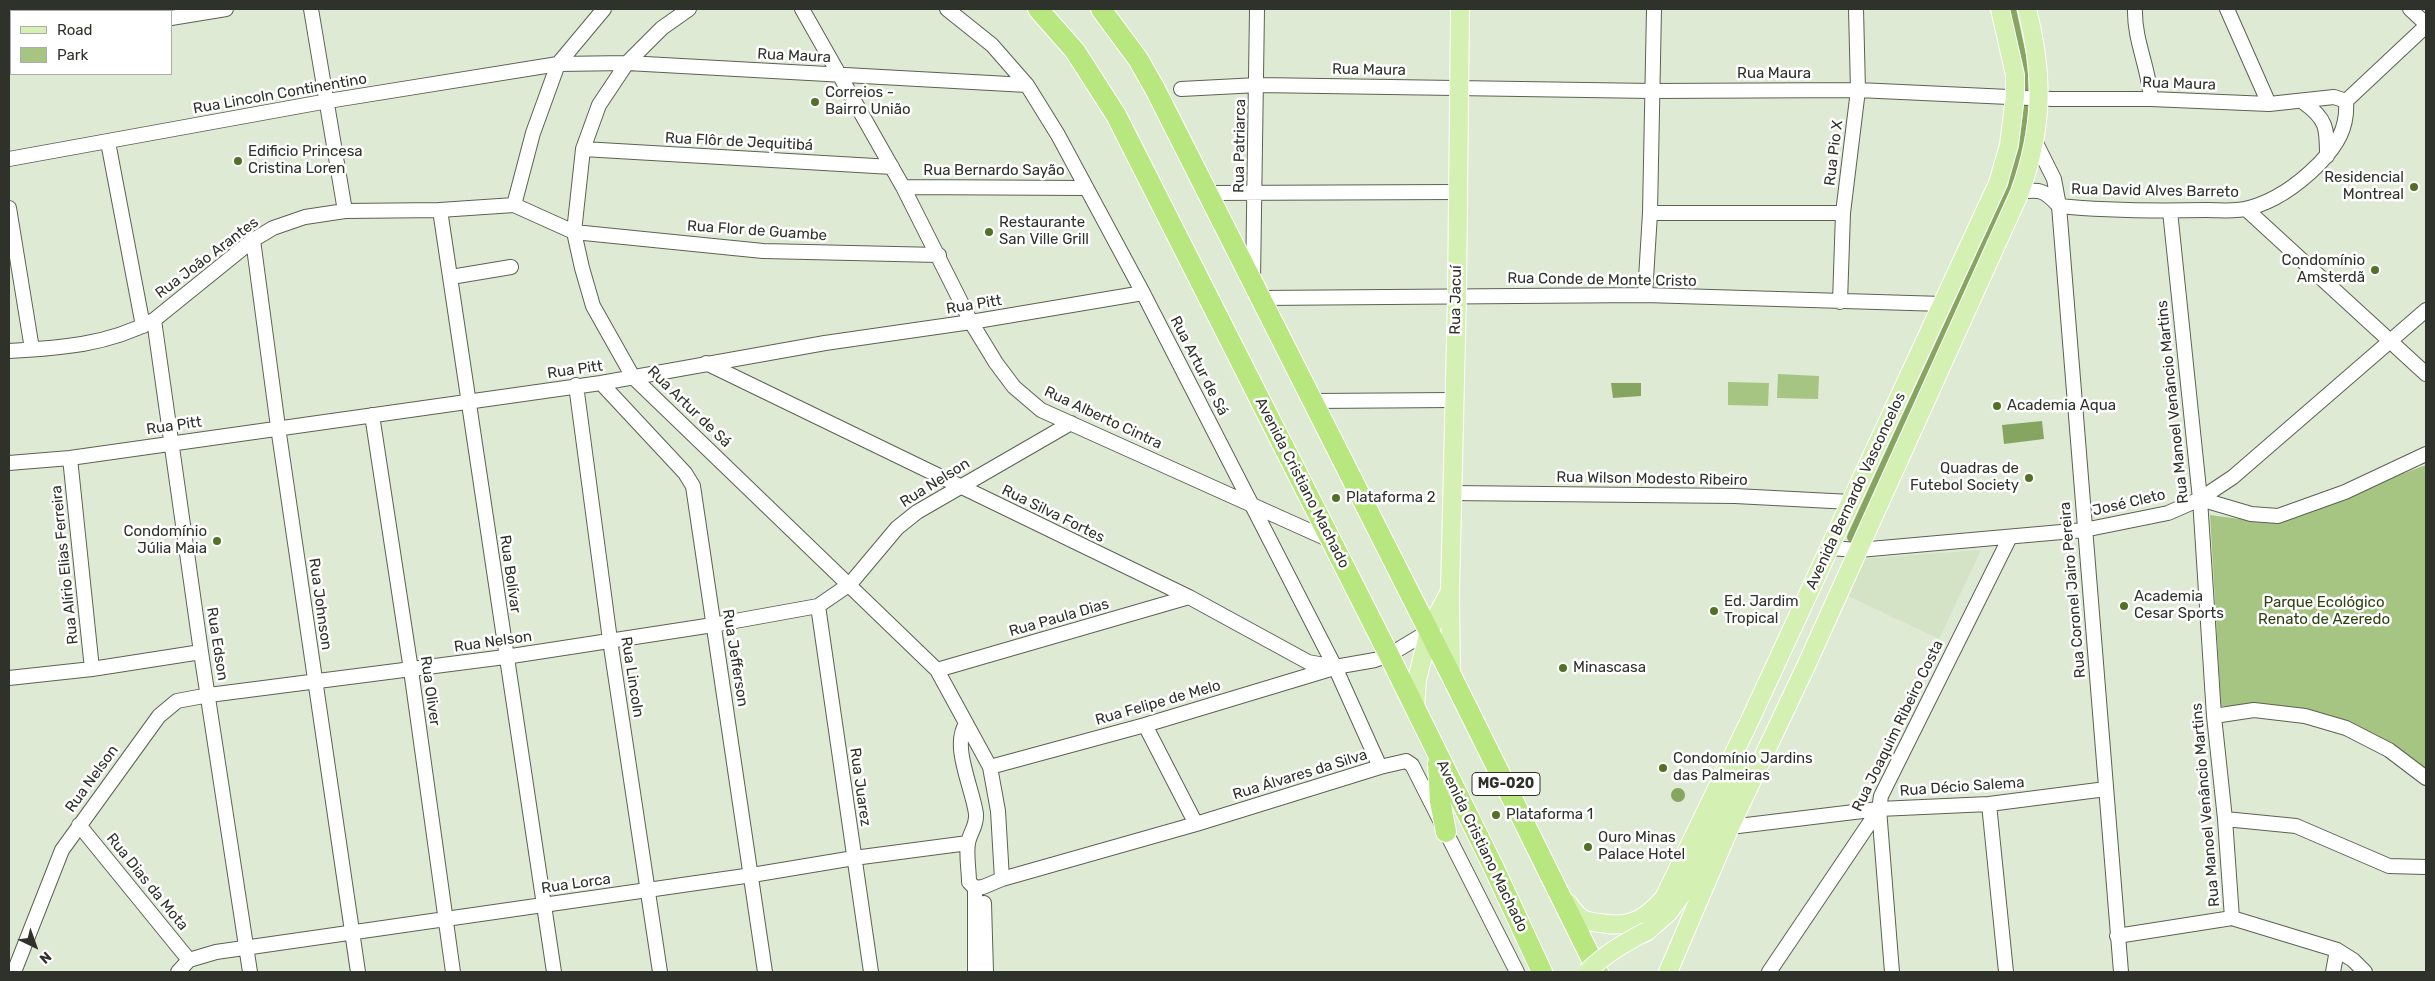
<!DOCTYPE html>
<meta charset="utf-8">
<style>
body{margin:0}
#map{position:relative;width:2435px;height:981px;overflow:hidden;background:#dfead5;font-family:Rubik,sans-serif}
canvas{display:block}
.frame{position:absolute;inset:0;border:10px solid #2e322a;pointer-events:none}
.legend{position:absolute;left:10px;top:10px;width:162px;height:65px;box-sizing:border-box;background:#fff;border:1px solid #abadaa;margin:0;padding:6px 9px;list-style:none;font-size:15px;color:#2e322a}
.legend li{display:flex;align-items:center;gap:10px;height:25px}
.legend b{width:25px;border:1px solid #abadaa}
.north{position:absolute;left:10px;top:921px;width:50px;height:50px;-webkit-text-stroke:4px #fff;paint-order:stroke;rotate:138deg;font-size:14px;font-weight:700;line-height:20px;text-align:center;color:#2e322a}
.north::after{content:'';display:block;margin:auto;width:18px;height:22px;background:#2e322a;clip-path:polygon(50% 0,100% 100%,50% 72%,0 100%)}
</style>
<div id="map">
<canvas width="2435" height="981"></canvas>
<div class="frame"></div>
<ul class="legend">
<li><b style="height:6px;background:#d4f0b2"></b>Road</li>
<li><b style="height:14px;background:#a6c582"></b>Park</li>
</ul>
<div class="north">N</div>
</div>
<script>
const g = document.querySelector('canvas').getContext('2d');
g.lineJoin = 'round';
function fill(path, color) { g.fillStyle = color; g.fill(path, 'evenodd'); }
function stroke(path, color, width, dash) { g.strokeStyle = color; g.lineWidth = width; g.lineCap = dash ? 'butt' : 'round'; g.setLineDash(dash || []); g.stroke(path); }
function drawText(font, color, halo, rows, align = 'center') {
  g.font = font + ' Rubik,sans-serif'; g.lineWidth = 5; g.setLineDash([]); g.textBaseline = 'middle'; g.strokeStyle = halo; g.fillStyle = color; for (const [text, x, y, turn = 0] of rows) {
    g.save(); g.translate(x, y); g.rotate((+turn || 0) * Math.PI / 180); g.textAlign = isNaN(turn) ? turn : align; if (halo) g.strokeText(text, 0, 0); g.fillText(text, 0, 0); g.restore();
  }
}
const built = new Path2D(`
 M1981,550l-42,89 -93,-44 18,-36z`);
const green = new Path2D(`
 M1778,374l41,2 -1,23 -41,-1z
 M1728,382l41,1 -1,23 -40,-1z
 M2426,465v309l-38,-26 -135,-41 -32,-1 -11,-191 61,8z`);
const water = new Path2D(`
 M1611,383h30v13l-28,2z
 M2042,421l2,18 -40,5 -2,-19z
 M1671 795a7 7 0 1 1 14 0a7 7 0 1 1-14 0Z`);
const canal = new Path2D(`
 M1852,537l161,-351 12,-71 2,-32 -16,-74`);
const minor = new Path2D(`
 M311,9l34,202
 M689,9l-27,19 -35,35 -28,42 -16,44 -9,83 8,36 11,38 40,71 304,293 53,97 8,44 4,68
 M802,9l101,178 68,135 25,41 18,24 27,23 291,131
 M947,9l45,36 35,40 31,50 85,158 192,374 45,100
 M2135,9c-1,31 14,59 16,90
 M2227,9l42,95
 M2410,9l16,15
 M171,18l55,-9
 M9,45h2
 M1181,89l77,-4 394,6 206,-1 194,9h99l118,5 65,-7 12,4
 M2346,101l80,-75
 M2303,102c24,17 24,26 24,54
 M2035,141l19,38 5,27 62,766
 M108,142l35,184
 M583,149l309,18
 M9,159l319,-58 230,-37 69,-1 400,22
 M903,187l182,1
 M2020,192c20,-3 24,-2 38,13
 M1208,193l249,-1
 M514,205l19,-72 25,-69 46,-55
 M2059,206c49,5 99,5 148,4 13,0 29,2 42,-2 27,-7 50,-24 70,-44 18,-19 29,-36 27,-63
 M9,208l23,141
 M2246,209l180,165
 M440,210l114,762
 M2170,211l30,288 14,217 11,103 7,99
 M1650,213h193
 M253,240l25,187 80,545
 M451,277l60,-10
 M1253,280l4,-271
 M1645,295l5,-82 4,-204
 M1260,298l385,-3 298,9
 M1840,302l3,-89 15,-123 -2,-81
 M154,320l47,332 49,320
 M9,351c51,-3 99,-6 145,-31l99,-80 20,-12 32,-11 40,-6 95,-1 74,-5 60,27 189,19 176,4
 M706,363l483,234 119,65 27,5 40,-7 14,-5 40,-24
 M601,383l84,90 8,13 72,486
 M576,385l34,255 50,332
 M1313,401l140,-1
 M372,415l39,255 42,302
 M70,458l22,211
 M9,463l61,-5 531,-75 224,-40 146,-21 172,-29
 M1451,493l284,3 116,6
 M2200,499l51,15 27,2 67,-24 81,-38
 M1828,548l31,2 225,-20 84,-17 32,-14 33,-22 193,-167
 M818,606l53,366
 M937,670l252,-73
 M9,678l83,-9 109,-17
 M2214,716l40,-6 51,6 41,12 43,22 37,28
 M966,724c-15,22 7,65 10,90 1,12 -6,18 -8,29 -2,12 1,27 1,39l6,6v84
 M1145,725l51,99
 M990,767l155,-42 189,-57
 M1989,804l17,168
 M1879,809l13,163
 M2225,819l71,7 93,40 37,1
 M79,825l110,135
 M1730,827l149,-18 110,-5 117,-15
 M975,888l8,-1 19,-8 194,-55 184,-57 26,-6 6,4 105,207
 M984,903l2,69
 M2117,936l115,-18 105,32 16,10 12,12
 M14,972l48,-122 97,-134 18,-15 32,-6 296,-38 208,-32 105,-19 32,-22 47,-56 20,-16 154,-89
 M178,972l11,-12 27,-8 536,-77 102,-17 114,-15
 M1769,972l110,-163 2,-13 129,-259
 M2333,972l4,-22`);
const major = new Path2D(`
 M1451,674l-1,-82 7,-296 3,-287
 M1415,709l2,-29 12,-49 20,-38
 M1568,903c13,19 16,18 39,21 27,3 40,-7 57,-26l86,-178 248,-537 11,-38 6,-48v-22l-15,-66
 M1645,933l23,-20 14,-19 32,-66 22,-50 4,-17
 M1668,972l62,-145 76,-161 214,-474c23,-64 24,-117 7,-183`);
const highway = new Path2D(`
 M1038,9l37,42 41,64 273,540 103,209 50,108
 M1101,9l37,50 17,30 299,592 144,291
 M1438,763l2,38 6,31`);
const majorBridge = new Path2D(`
 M1587,972c18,-18 37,-29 60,-41`);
const markers = [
 [815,102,5,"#527127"],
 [238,161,5,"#527127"],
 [2414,187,5,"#527127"],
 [989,232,5,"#527127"],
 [2375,270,5,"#527127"],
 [1997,406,5,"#527127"],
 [2029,478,5,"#527127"],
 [1336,498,5,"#527127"],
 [217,541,5,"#527127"],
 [2124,606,5,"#527127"],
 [1714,611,5,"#527127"],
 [1563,668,5,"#527127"],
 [1663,768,5,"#527127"],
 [1496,815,5,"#527127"],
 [1588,847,5,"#527127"]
];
const shields = [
 [1506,784,68]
];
const shieldNames = [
 ["MG-020",1506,784]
];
const streetNames = [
 ["Rua Maura",794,56,3],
 ["Rua Maura",1369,70,1],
 ["Rua Maura",1774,74],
 ["Rua Maura",2179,84,2],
 ["Rua Lincoln Continentino",280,94,-10],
 ["Rua Flôr de Jequitibá",739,142,3],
 ["Rua Patriarca",1240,146,-89],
 ["Rua Pio X",1834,153,-83],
 ["Rua Bernardo Sayão",994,171],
 ["Rua David Alves Barreto",2155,191,1],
 ["Rua Flor de Guambe",757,231,4],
 ["Rua João Arantes",207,258,-37],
 ["Rua Conde de Monte Cristo",1602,280,1],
 ["Rua Jacuí",1456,300,-89],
 ["Rua Pitt",974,305,-9],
 ["Rua Artur de Sá",1199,366,63],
 ["Rua Pitt",575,370,-8],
 ["Rua Manoel Venâncio Martins",2173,402,-96],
 ["Rua Artur de Sá",689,407,44],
 ["Rua Alberto Cintra",1103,418,25],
 ["Rua Pitt",174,426,-8],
 ["Rua Wilson Modesto Ribeiro",1652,479,1],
 ["Rua Nelson",935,483,-32],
 ["Avenida Cristiano Machado",1302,483,63],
 ["Avenida Bernardo Vasconcelos",1856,491,-65],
 ["José Cleto",2129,503,-13],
 ["Rua Silva Fortes",1053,514,26],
 ["Rua Alírio Elias Ferreira",65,565,-96],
 ["Rua Bolívar",510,574,82],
 ["Rua Coronel Jairo Pereira",2073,590,-95],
 ["Rua Johnson",320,604,82],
 ["Rua Paula Dias",1059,618,-16],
 ["Rua Nelson",493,642,-8],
 ["Rua Edson",217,644,81],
 ["Rua Jefferson",735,658,81],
 ["Rua Lincoln",632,677,81],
 ["Rua Oliver",430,691,82],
 ["Rua Felipe de Melo",1158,703,-16],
 ["Rua Joaquim Ribeiro Costa",1898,726,-64],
 ["Rua Álvares da Silva",1300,775,-17],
 ["Rua Nelson",92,779,-54],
 ["Rua Juarez",860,787,82],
 ["Rua Décio Salema",1962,787,-4],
 ["Rua Manoel Venâncio Martins",2206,805,-95],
 ["Avenida Cristiano Machado",1482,846,64],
 ["Rua Dias da Mota",147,882,51],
 ["Rua Lorca",576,884,-8]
];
const poiNames = [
 ["Correios -",825,93],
 ["Bairro União",825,110],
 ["Edificio Princesa",248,152],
 ["Cristina Loren",248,169],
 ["Residencial",2404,178,"right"],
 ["Montreal",2404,195,"right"],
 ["Restaurante",999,223],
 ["San Ville Grill",999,240],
 ["Condomínio",2365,261,"right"],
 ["Amsterdã",2365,278,"right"],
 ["Academia Aqua",2007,406],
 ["Quadras de",2019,469,"right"],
 ["Futebol Society",2019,486,"right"],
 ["Plataforma 2",1346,498],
 ["Condomínio",207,532,"right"],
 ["Júlia Maia",207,549,"right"],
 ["Academia",2134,597],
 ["Cesar Sports",2134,614],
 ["Ed. Jardim",1724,602],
 ["Tropical",1724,619],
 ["Minascasa",1573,668],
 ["Condomínio Jardins",1673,759],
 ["das Palmeiras",1673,776],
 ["Plataforma 1",1506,815],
 ["Ouro Minas",1598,838],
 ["Palace Hotel",1598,855]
];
const parkNames = [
 ["Parque Ecológico",2324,603],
 ["Renato de Azeredo",2324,620]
];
fill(built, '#d4e2c6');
fill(green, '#a6c582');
fill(water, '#86a560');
stroke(canal, '#86a560', 10);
stroke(minor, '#5a6351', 16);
stroke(major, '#fff', 20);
stroke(highway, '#fff', 22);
stroke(minor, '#fff', 14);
stroke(major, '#d4f0b2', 18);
stroke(highway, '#b8e67f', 20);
stroke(majorBridge, '#fff', 20, []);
stroke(majorBridge, '#d4f0b2', 18);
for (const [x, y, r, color] of markers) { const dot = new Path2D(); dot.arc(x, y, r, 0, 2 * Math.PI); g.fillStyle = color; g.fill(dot); stroke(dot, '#fff', 2); }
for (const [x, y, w] of shields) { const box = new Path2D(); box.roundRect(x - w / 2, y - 11.5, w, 23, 4); g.fillStyle = '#fff'; g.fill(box); stroke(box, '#2e322a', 1); }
drawText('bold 14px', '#2e322a', null, shieldNames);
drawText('15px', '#2e322a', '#fff', streetNames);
drawText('15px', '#2e322a', '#fff', poiNames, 'left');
drawText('15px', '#2d420f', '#fff', parkNames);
</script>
